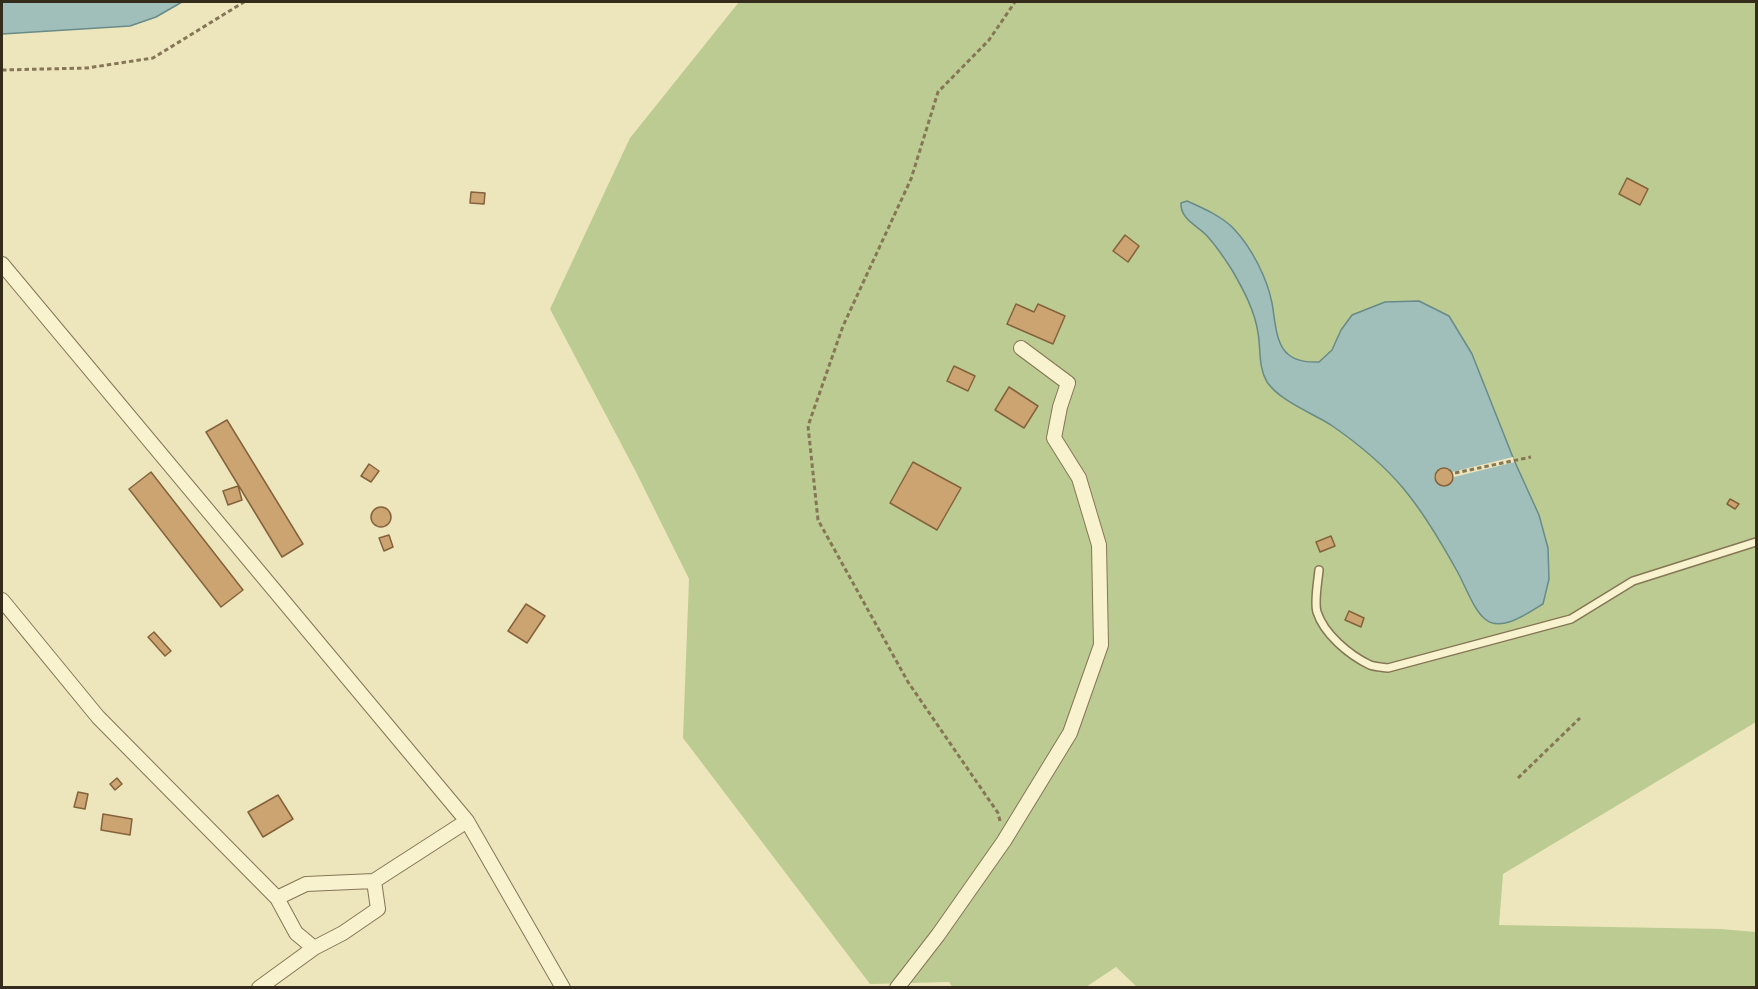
<!DOCTYPE html>
<style>
body{margin:0}
#map{position:relative;width:1758px;height:989px;overflow:hidden;background:#ede6bc;font-family:"Roboto Serif",serif}
canvas{display:block}
.frame{position:absolute;inset:0;border:3px solid #342b1b;pointer-events:none}
</style>
<div id="map">
<canvas width="1758" height="989"></canvas>
<div class="frame"></div>
</div>
<script>
const g = document.querySelector('canvas').getContext('2d');
g.lineJoin = 'round';
function fill(path, color) { g.fillStyle = color; g.fill(path, 'evenodd'); }
function stroke(path, color, width, dash) { g.strokeStyle = color; g.lineWidth = width; g.lineCap = dash ? 'butt' : 'round'; g.setLineDash(dash || []); g.stroke(path); }
const green = new Path2D(`
 M739,2h1017v720l-253,152 -4,51 222,4 35,3v55l-618,1 -22,-21 -30,20 -133,1 -4,-6 -79,2 -187,-246 6,-159 -54,-109 -85,-161 80,-171z`);
const water = new Path2D(`
 M2,2h180l-26,15 -26,9 -128,8z
 M1187,201c16,7 36,16 47,28 18,19 33,49 38,74 3,15 3,42 17,52 9,7 20,7 30,7l13,-12 9,-20 11,-15 33,-13 34,-1 30,15 23,38 42,106 25,55 9,33 1,31 -6,25c-15,9 -42,29 -58,15 -12,-10 -20,-34 -28,-48 -16,-29 -33,-58 -54,-83 -21,-25 -46,-45 -72,-63 -19,-12 -51,-24 -64,-43 -9,-15 -6,-33 -9,-49 -3,-22 -15,-44 -26,-63 -7,-11 -15,-23 -24,-33 -9,-11 -28,-17 -27,-34z`);
const pier = new Path2D(`
 M1513,457l2,5 -61,15 -3,6 -5,3 -9,-3 -3,-6 2,-6 5,-3h6l5,4z`);
const building = new Path2D(`
 M1627,178l21,11 -8,16 -21,-11z
 M471,192l14,1 -1,11 -14,-1z
 M1125,235l14,11 -11,16 -15,-11z
 M1016,304l18,8 4,-8 27,12 -12,28 -46,-20z
 M954,366l21,10 -7,15 -21,-10z
 M1009,387l29,19 -14,22 -29,-18z
 M227,420l76,124 -21,13 -76,-125z
 M913,462l48,26 -24,42 -47,-27z
 M369,464l10,7 -8,11 -10,-6z
 M1435 477a9 9 0 1 1 18 0a9 9 0 1 1-18 0Z
 M151,472l92,118 -22,17 -92,-118z
 M238,486l4,14 -14,5 -5,-14z
 M1730,499l9,5 -4,5 -8,-5z
 M371 517a10 10 0 1 1 20 0a10 10 0 1 1-20 0Z
 M389,535l4,12 -9,4 -5,-13z
 M1331,536l4,10 -15,6 -4,-10z
 M526,604l19,12 -18,27 -19,-12z
 M1349,611l15,7 -3,9 -16,-7z
 M154,632l17,19 -6,5 -17,-19z
 M117,778l5,6 -7,6 -5,-6z
 M78,792l10,2 -3,15 -11,-2z
 M278,795l15,24 -30,18 -15,-25z
 M103,814l29,5 -2,16 -29,-5z`);
const path = new Path2D(`
 M2,70l85,-2 66,-10 91,-56
 M1455,473l76,-16
 M1518,778l62,-60
 M1000,821l-2,-8 -90,-131 -90,-162 -10,-94 35,-100 68,-147 27,-87 51,-52 26,-38`);
const lane = new Path2D(`
 M1319,570c-1,11 -5,32 -2,42 7,22 32,43 53,53 5,2 12,2 18,3l183,-49 62,-38 123,-39`);
const street = new Path2D(`
 M2,264l465,557 96,167
 M2,600l96,117 179,181
 M374,881l4,28 -35,24 -29,15 -18,-15 -19,-35 29,-14 68,-3 93,-60
 M259,988l55,-40
 M897,988l41,-53 66,-94 66,-108 31,-88 -2,-100 -20,-67 -25,-40 6,-31 8,-24 -47,-35`);
fill(green, '#bccb91');
fill(water, '#a0beba');
stroke(water, '#688b88', 1.5);
fill(pier, '#ede6bc');
fill(building, '#cca472');
stroke(building, '#84633c', 1.5);
stroke(lane, '#857656', 10);
stroke(street, '#857656', 16);
stroke(path, '#857656', 3, [4.5, 3]);
stroke(lane, '#f8f2cf', 7);
stroke(street, '#f8f2cf', 14);
</script>
